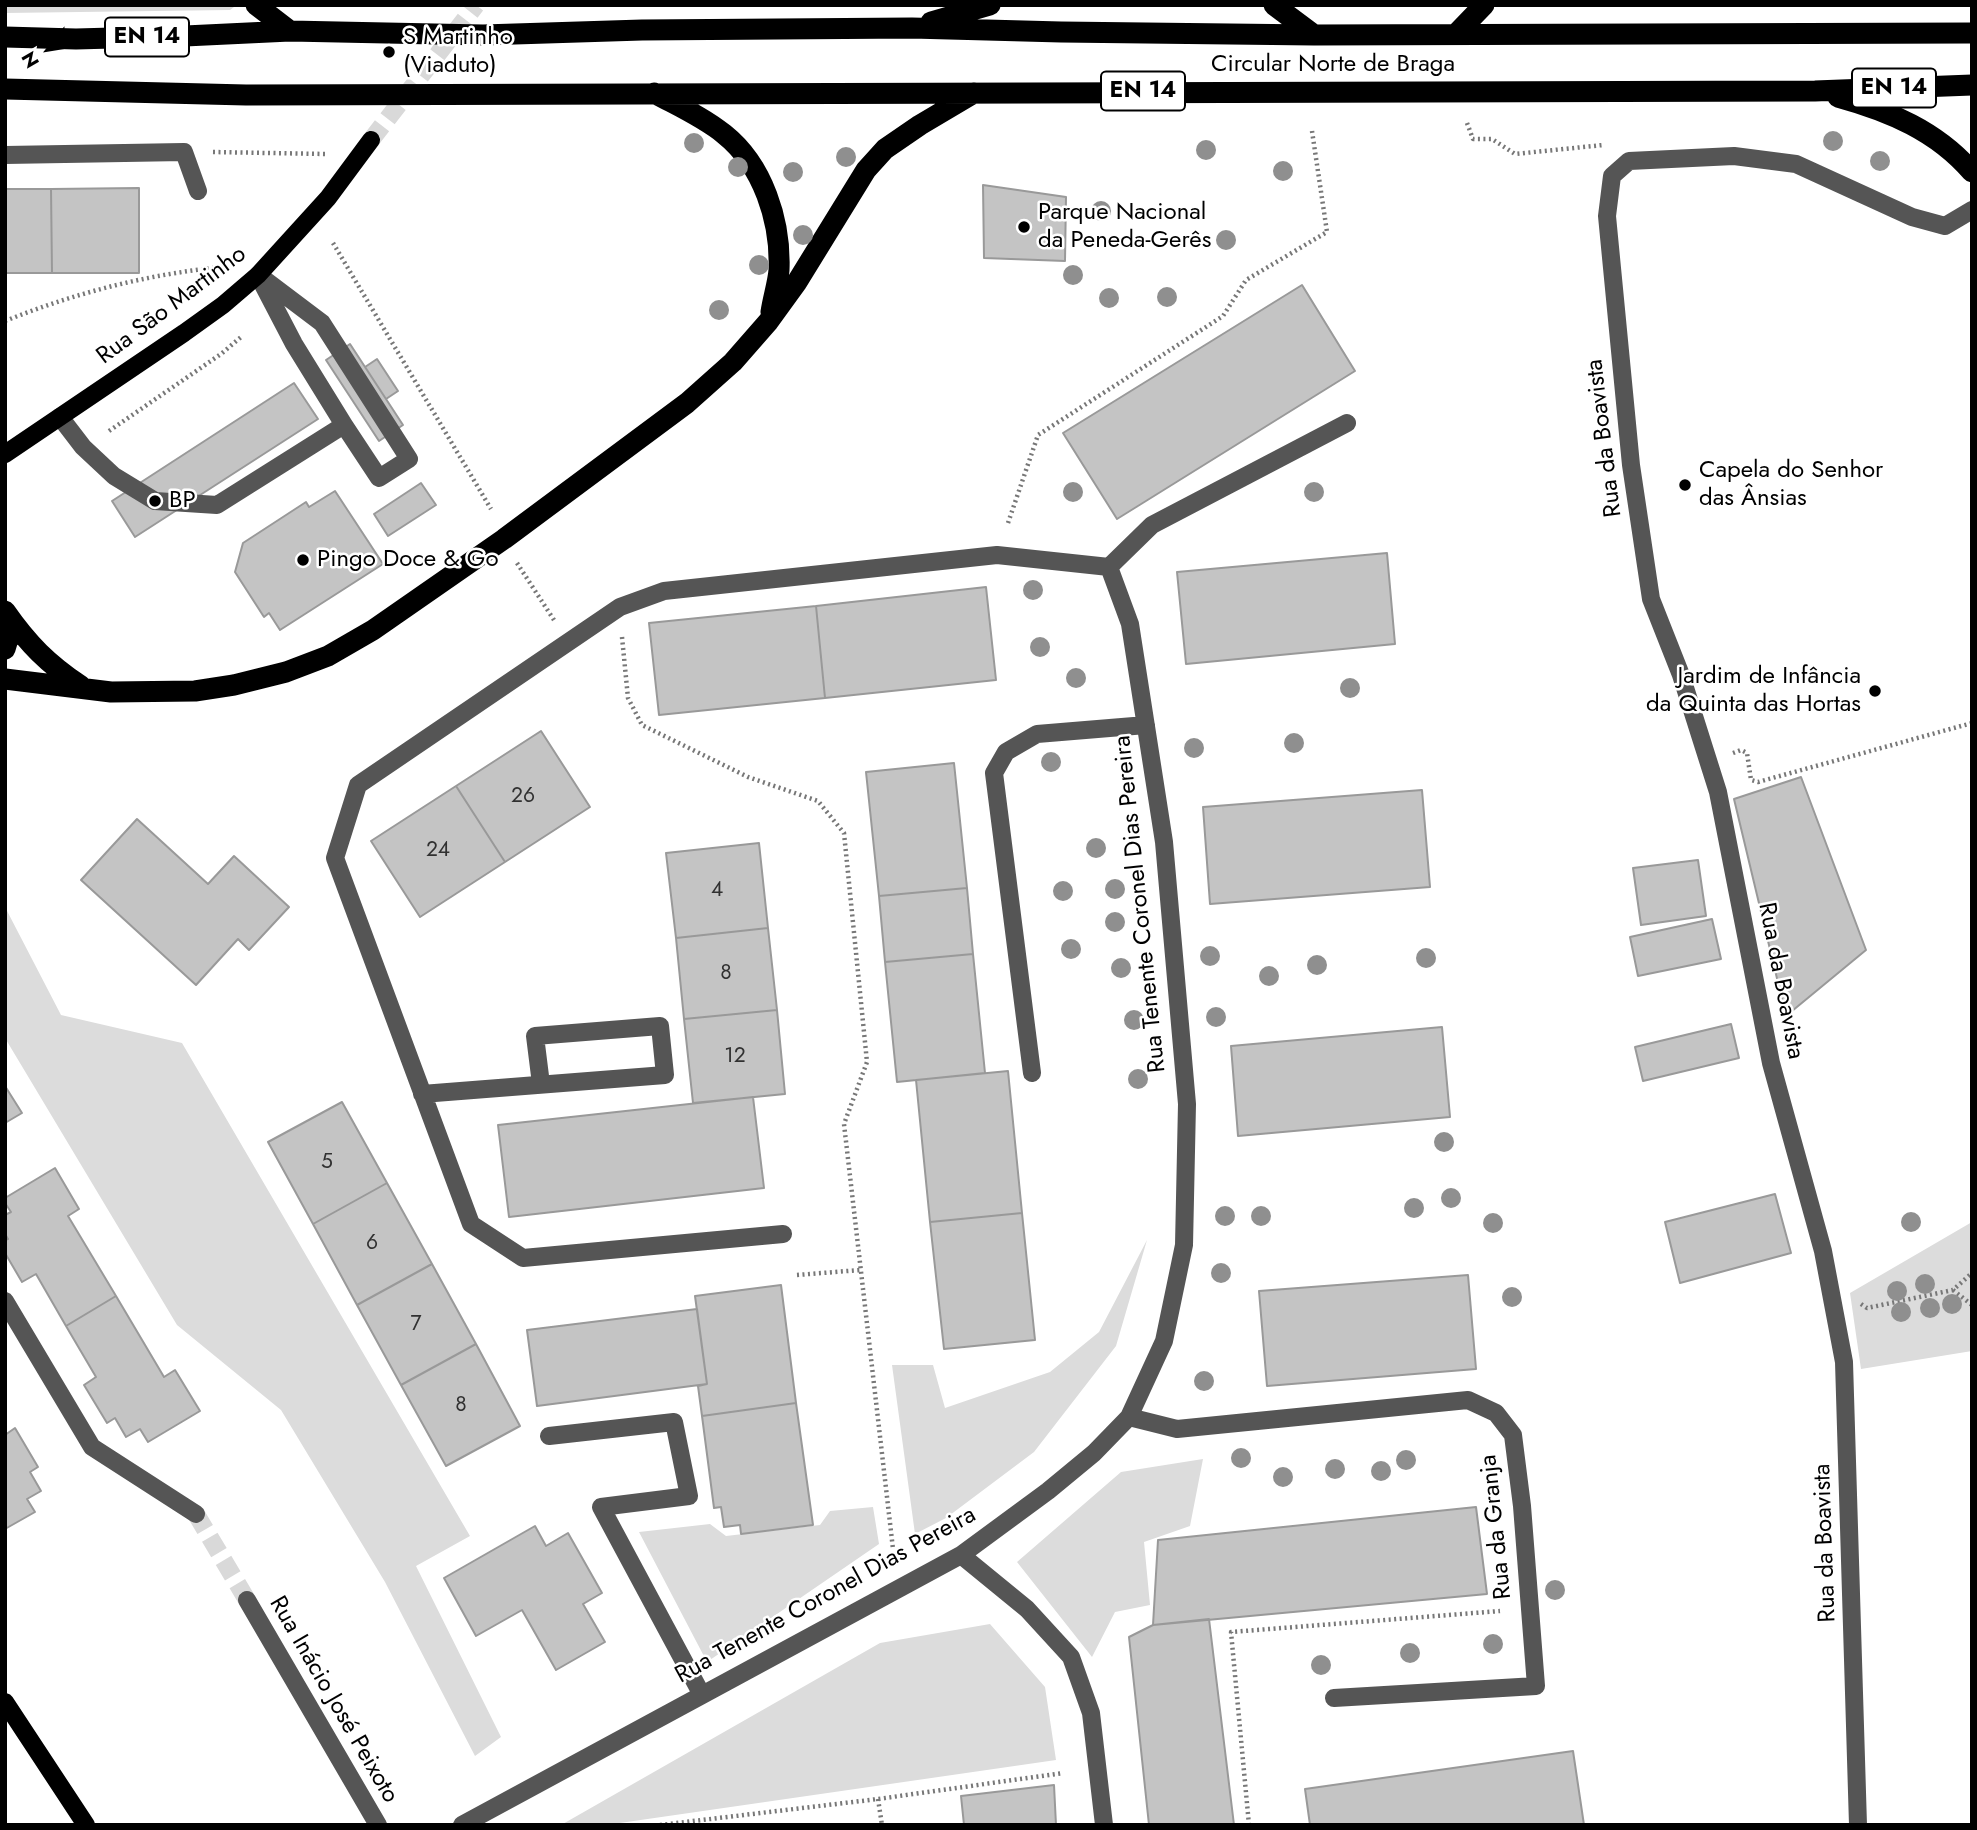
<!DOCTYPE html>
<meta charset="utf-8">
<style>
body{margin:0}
#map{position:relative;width:1977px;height:1830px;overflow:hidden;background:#fff;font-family:Jost,sans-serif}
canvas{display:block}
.frame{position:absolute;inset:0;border:7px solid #000;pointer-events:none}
.north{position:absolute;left:14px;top:14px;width:70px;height:70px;-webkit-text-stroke:5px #fff;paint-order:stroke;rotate:240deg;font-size:19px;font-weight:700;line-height:28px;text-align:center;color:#000}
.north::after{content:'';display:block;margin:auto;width:24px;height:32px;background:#000;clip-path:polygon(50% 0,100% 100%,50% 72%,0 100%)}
</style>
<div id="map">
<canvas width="1977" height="1830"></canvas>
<div class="frame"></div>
<div class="north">N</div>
</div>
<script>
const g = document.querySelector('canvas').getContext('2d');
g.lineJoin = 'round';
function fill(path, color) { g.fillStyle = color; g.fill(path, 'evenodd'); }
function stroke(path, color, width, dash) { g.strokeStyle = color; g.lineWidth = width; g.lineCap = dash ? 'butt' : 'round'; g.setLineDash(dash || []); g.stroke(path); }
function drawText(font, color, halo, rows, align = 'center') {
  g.font = font + ' Jost,sans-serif'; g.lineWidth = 5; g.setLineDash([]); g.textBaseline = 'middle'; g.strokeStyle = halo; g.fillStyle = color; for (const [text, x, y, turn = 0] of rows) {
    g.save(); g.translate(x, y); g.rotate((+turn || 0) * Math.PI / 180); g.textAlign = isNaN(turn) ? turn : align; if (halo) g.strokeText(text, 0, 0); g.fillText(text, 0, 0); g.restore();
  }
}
const green = new Path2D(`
 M5,5h228l1,2 -4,3 -225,3z
 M5,907l56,108 121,28 288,493 -54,30 85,171 -26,19 -90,-174 -104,-172 -104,-85 -172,-287z
 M1972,1222v129l-111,18 -11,-76z
 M1147,1240l-31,106 -82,106 -88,66 -31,16 -23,-169h41l12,43 105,-36 49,-40z
 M1203,1459l-13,67 -46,16 6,63 -35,7 -23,45 -75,-95 104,-90z
 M873,1507l6,37 -172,118 -68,-130 71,-8 16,12 94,-11 10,-14z
 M990,1624l55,63 11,73 -450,65h-45l319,-182z`);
const building = new Path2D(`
 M983,185l83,12 -1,64 -81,-3z
 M139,188v85h-87l-1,-84z
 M5,189h46l1,84h-47z
 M1302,285l53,86 -238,148 -54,-86z
 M350,344l53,81 -24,16 -53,-81z
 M377,359l21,32 -12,8 -21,-32z
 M294,383l24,36 -183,118 -23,-36z
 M421,483l15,22 -48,31 -14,-22z
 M335,491l48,73 -103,66 -11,-17 -5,4 -29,-45 8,-29 63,-41 3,5z
 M1387,553l8,91 -209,20 -9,-92z
 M986,587l10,93 -171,18 -9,-92z
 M816,606l9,92 -166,17 -10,-92z
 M541,731l49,76 -85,55 -49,-76z
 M954,763l13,125 -88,8 -13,-124z
 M1801,777l65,173 -80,66 -52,-217z
 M456,786l49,76 -85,55 -49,-76z
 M1422,790l8,97 -220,17 -7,-97z
 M137,819l71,65 26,-28 55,51 -40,43 -11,-11 -42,46 -115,-105z
 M759,843l9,85 -92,10 -10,-85z
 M1698,860l8,56 -65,9 -8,-57z
 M967,888l6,66 -88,8 -6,-66z
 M1712,919l9,40 -83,17 -8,-39z
 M768,928l9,82 -93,9 -8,-81z
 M973,954l12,119 -88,9 -12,-120z
 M777,1010l8,84 -92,9 -9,-84z
 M1731,1024l8,34 -96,23 -8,-34z
 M1442,1027l8,90 -212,19 -7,-90z
 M1008,1071l14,142 -92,9 -14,-142z
 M5,1086l17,27 -17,10z
 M753,1097l11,91 -255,29 -11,-92z
 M342,1102l45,81 -74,41 -45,-82z
 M55,1168l24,41 -11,7 48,80 -50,30 -30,-52 -14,8 -17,-29v-13l3,-1 -3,-5v-19l6,-3 -6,-9v-5z
 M387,1183l45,81 -75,41 -44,-81z
 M1775,1194l16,59 -111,30 -15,-61z
 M1022,1213l13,127 -91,9 -14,-127z
 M432,1264l44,80 -75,41 -44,-80z
 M1468,1275l8,94 -209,17 -8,-95z
 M781,1285l15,118 -94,13 -4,-30 9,-2 -12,-88z
 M116,1296l48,81 11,-7 25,41 -52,31 -8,-13 -14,8 -11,-19 -8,5 -23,-38 12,-8 -30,-51z
 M697,1309l10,75 -170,22 -10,-76z
 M476,1344l44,82 -74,40 -45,-81z
 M796,1403l17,122 -72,9 -1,-9 -16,2 -3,-20 -7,1 -12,-92z
 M15,1428l23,39 -8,5 11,19 -14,8 8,13 -30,17v-94z
 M1476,1507l11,87 -334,31 5,-85z
 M535,1526l11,20 22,-13 34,60 -19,11 22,38 -49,28 -34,-60 -46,26 -32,-58z
 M1209,1619l25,206h-85l-20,-188 24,-12z
 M1573,1751l11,74h-274l-5,-36z
 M1054,1785l2,40h-92l-3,-29z`);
const minorTunnel = new Path2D(`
 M196,1514l51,86`);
const majorTunnel = new Path2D(`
 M371,140l105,-135`);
const path = new Path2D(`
 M1467,123l6,16h19l23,15 88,-9
 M213,152l113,2
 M333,243l158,266
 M5,321c70,-28 143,-47 218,-54
 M109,431l112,-77 20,-17
 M1008,523l30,-88 185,-119 23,-36 81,-48 -15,-101
 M517,563l37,57
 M622,637l6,61 14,27 106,52 70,24 26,32 23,229 -23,62 49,425
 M1733,753l8,-3 6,3 4,27 7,2 214,-59
 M797,1275l63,-5
 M1953,1290l19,15
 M1861,1304l6,4 86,-18 19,-17
 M878,1799l4,26
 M660,1825l218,-26 185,-26
 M1249,1825l-18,-193 269,-21`);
const minor = new Path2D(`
 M5,155l179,-3 14,39
 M261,277l61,46 87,136 -30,19 -35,-53
 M60,417l23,30 31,29 41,25 62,4 127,-80 -50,-81 -36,-69
 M1109,567l43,-42 195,-102
 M1032,1073l-38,-300 12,-21 31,-18 109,-9
 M422,1094l243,-19 -5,-49 -125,10 6,48
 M5,1301l87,146 104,67
 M1129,1417l48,12 291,-29 28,13 17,22 9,71 14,180 -202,12
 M549,1436l125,-14 15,74 -88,11 101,188
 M961,1555l66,54 44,48 20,56 13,112
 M247,1600l131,225
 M462,1825l499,-270 87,-64 46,-38 35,-36 35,-76 20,-96 3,-141 -23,-262 -34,-218 -21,-57 -112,-12 -333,36 -44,16 -262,178 -23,73 136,366 52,34 260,-24
 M1858,1825l-14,-463 -21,-111 -52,-188 -53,-271 -37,-117 -30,-76 -20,-134 -24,-249 5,-40 17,-15 105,-5 62,8 116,53 33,9 27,-16`);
const major = new Path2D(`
 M5,454l179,-121 39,-28 35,-30 70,-77 43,-58
 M5,1702l81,123`);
const highway = new Path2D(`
 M256,5l34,26
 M1274,5l40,30
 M931,22l59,-17
 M1457,33l27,-28
 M5,37l71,2 109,-3 105,-5 193,4 159,-5 270,-2 149,4 253,3 658,-2
 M5,89l241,6 1569,-4 157,-6
 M654,93c24,13 49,24 70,41 39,31 57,87 55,136 -1,13 -6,28 -8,42
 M1838,97c51,14 99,34 134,75
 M5,611c23,33 43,53 76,75
 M5,649l3,-10 11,-9
 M5,679l106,13 84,-1 39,-6 52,-13 42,-16 45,-26 131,-91 183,-136 46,-41 35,-40 29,-40 69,-112 19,-21 35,-24 54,-32`);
const trees = [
 [1833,141],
 [694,143],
 [1206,150],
 [846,157],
 [1880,161],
 [738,167],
 [1283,171],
 [793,172],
 [1101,211],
 [803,235],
 [1226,240],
 [759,265],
 [1073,275],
 [1167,297],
 [1109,298],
 [719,310],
 [1073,492],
 [1314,492],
 [1033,590],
 [1040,647],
 [1076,678],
 [1350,688],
 [1294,743],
 [1194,748],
 [1051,762],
 [1096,848],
 [1115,889],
 [1063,891],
 [1115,922],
 [1071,949],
 [1210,956],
 [1426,958],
 [1317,965],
 [1121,968],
 [1269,976],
 [1216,1017],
 [1134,1020],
 [1138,1079],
 [1444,1142],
 [1451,1198],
 [1414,1208],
 [1225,1216],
 [1261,1216],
 [1911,1222],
 [1493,1223],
 [1221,1273],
 [1925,1284],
 [1897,1291],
 [1512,1297],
 [1952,1304],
 [1930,1308],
 [1901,1312],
 [1204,1381],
 [1241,1458],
 [1406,1460],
 [1335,1469],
 [1381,1471],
 [1283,1477],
 [1555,1590],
 [1493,1644],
 [1410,1653],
 [1321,1665]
];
const markers = [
 [389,52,7,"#000"],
 [1024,227,7,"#000"],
 [1685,485,7,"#000"],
 [155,501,7,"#000"],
 [303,560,7,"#000"],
 [1875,691,7,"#000"]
];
const numberNames = [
 ["26",523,797],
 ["24",438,851],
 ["4",717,891],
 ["8",726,974],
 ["12",735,1057],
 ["5",327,1163],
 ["6",372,1244],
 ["7",416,1325],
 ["8",461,1406]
];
const shields = [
 [147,37,84],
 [1894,88,84],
 [1143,91,84]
];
const shieldNames = [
 ["EN 14",147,37],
 ["EN 14",1894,88],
 ["EN 14",1143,91]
];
const poiNames = [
 ["S Martinho",403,38],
 ["(Viaduto)",403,66],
 ["Parque Nacional",1038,213],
 ["da Peneda-Gerês",1038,241],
 ["Capela do Senhor",1699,471],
 ["das Ânsias",1699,499],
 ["BP",169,501],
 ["Pingo Doce & Go",317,560],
 ["Jardim de Infância",1861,677,"right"],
 ["da Quinta das Hortas",1861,705,"right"]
];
const streetNames = [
 ["Circular Norte de Braga",1333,65],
 ["Rua São Martinho",172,306,-37],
 ["Rua da Boavista",1605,438,-97],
 ["Rua Tenente Coronel Dias Pereira",1141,904,-96],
 ["Rua da Boavista",1780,981,79],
 ["Rua da Granja",1497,1527,-96],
 ["Rua da Boavista",1826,1543,-92],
 ["Rua Tenente Coronel Dias Pereira",826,1596,-29],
 ["Rua Inácio José Peixoto",333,1700,60]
];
fill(green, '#dcdcdc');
fill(building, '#c4c4c4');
stroke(building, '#999', 2);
stroke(minorTunnel, '#d9d9d9', 18, [18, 9]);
stroke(majorTunnel, '#d9d9d9', 18, [18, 9]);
stroke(path, '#777', 4.5, [2, 3.5]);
stroke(minor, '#555', 18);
stroke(major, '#000', 18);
stroke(highway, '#000', 21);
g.fillStyle = '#8f8f8f';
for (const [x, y] of trees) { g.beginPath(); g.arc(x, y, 10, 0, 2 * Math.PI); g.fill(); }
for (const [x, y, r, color] of markers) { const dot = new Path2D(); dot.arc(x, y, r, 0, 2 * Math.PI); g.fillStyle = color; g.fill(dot); stroke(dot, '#fff', 2.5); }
drawText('21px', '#313131', null, numberNames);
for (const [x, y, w] of shields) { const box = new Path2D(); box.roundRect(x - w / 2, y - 19.5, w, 39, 5); g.fillStyle = '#fff'; g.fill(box); stroke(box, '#000', 2); }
drawText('bold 23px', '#000', null, shieldNames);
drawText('24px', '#000', '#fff', poiNames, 'left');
drawText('24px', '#000', '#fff', streetNames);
</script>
